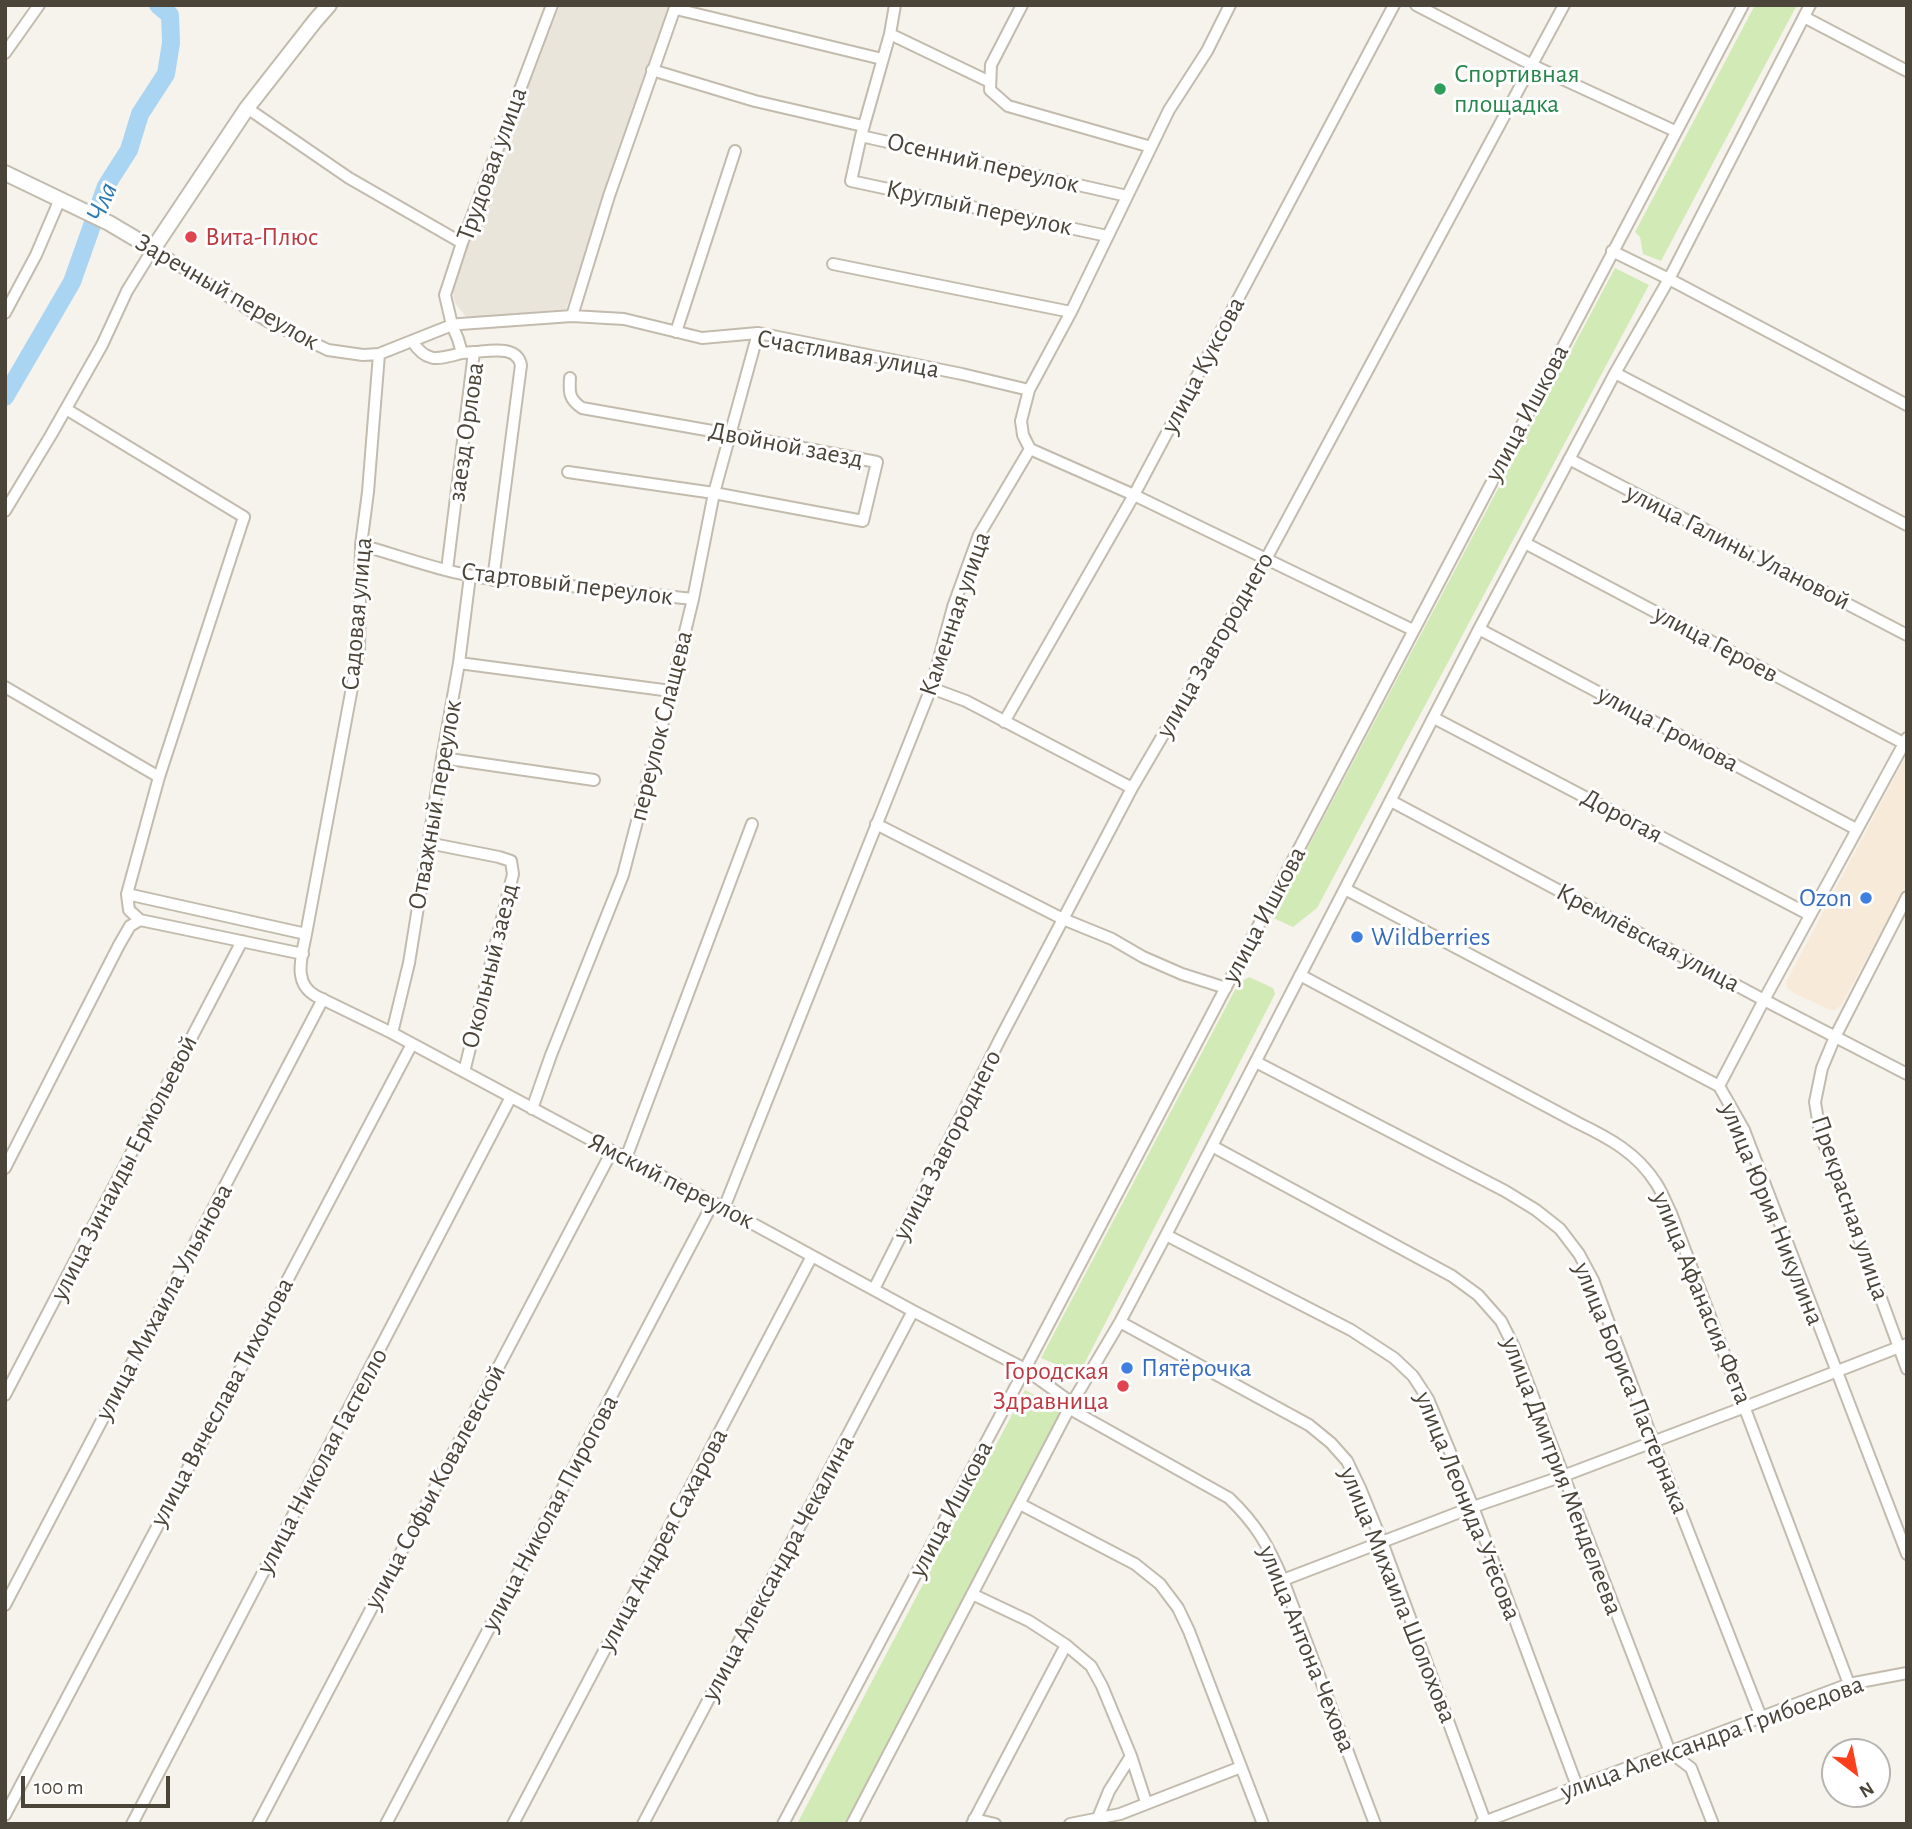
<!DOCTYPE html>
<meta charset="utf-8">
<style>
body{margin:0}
#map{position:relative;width:1912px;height:1829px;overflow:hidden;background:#f6f3ec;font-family:"Alegreya Sans",sans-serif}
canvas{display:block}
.frame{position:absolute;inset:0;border:7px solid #4b4439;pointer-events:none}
.north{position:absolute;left:1821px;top:1738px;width:70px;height:70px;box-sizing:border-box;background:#fff;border:2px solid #b7b4b0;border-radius:50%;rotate:148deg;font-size:19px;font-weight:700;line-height:28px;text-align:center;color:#4b4439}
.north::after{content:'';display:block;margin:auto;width:24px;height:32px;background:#fc3f1d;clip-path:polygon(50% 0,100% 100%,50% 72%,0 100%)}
.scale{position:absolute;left:21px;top:1776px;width:149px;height:32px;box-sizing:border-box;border:4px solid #4b4439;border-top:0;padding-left:9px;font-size:21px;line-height:24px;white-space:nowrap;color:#4b4439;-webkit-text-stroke:5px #fff;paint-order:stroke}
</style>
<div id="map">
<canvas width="1912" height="1829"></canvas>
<div class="frame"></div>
<div class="north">N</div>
<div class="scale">100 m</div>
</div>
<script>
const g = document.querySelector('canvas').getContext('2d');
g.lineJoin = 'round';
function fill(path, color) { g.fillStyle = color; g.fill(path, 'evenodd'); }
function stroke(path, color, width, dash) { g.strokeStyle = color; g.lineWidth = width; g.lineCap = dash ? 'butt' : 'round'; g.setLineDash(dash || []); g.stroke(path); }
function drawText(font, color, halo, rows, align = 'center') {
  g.font = font + ' "Alegreya Sans",sans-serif'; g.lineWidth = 6; g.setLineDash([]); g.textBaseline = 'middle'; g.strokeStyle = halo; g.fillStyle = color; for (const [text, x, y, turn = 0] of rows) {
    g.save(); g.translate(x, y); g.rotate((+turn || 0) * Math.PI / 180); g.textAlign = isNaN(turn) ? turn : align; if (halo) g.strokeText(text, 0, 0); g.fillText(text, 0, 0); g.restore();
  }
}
const residential = new Path2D(`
 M560,5h112l-106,304 -99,9 -12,-15 -2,-11 21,-66z`);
const commercial = new Path2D(`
 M1907,754v129l-65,121 -6,6h-5l-36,-16 -8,-6 -1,-6z`);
const green = new Path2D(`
 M1755,5h42l-136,256 -18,-7 -3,-17 -5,-5z
 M1615,268l34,17 -332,623 -24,19 -22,-10z
 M1249,977l24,11 2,6 -196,380 -38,-16 197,-374z
 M1025,1390l36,20 -214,414h-50z`);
const river = new Path2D(`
 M5,397l67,-115 34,-96 23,-36 11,-36 26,-40 5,-31 -1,-28 -12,-10`);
const minor = new Path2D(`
 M895,5l-5,29 100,48
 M1022,5l-31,60 -1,25 18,16 143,41
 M1416,5l116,60 143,66
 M676,9l206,50
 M1804,17l103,54
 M890,34l-29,102 266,60
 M5,53l34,-48
 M652,70l103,31 108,25
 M247,108l102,70 113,65
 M861,136l-10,45 256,55
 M1612,251l57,28 238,126
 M833,264l238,48
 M5,313l31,-58 24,-56
 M572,316l37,-120 67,-191
 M676,332l59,-181
 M412,341c15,23 26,18 50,12
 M474,352l-12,1 -4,-14 -6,-14 -7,-30 17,-52 90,-238
 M379,354l-11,138 -7,53 -2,105 -53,284c-4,22 -14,49 10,62l76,37 220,118 112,57 189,103 112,58 47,34
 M1615,373l292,152
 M66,409l178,108 -85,260 -32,117 2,16 11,10 163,34
 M1030,449l104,46 279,135
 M1569,459l338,176
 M568,472l146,21 149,28 14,-59 -148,-28 -147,-26c-13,-9 -13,-15 -12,-30
 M5,511l46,-76 51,-90 25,-54 26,-42 116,73 59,28 35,5 16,-1 73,-29 8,-1 112,-8 52,3 78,19 56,-5 204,41 67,16
 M1525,543l382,202
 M361,545c50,14 101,35 153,35l179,19
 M447,570l27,-218c16,-1 43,-7 47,13l-28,215
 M1479,629l377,200
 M459,663l212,28
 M5,687l154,90
 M931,688l35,13 166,87
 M1434,718l376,197
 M1004,722l130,-227 260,-490
 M1907,738l-143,262 -45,86 25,44 163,424
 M442,758l152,22
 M1391,801l373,199 143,74
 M876,824l187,95 49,20 31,18 39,17 44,14
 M428,843l71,14 12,4 2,13 -49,198
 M1345,889l374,197
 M127,894l179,40
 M1907,897l-72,140 -13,31 -7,34 5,31 87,236
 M1300,975l278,148c31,15 59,30 78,60 6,9 10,20 15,30l178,471
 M392,1033l17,-70 33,-205 17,-95 11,-87
 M1256,1062l249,129 31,19 24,19 19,25 14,26 60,161 108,276
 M532,1109l19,-54 72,-180 42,-161 28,-115 21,-106 44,-160
 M1212,1146l240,130 26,19 23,26 13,26 156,405 21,16 22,56
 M626,1158l126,-334
 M5,1168l114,-223 11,-19 10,-6
 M724,1208l207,-520 22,-81 26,-72 51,-86 -7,-14 -2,-14 8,-31 42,-78 98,-202 38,-59 23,-46
 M1166,1235l185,95 43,28 19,18 15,23 45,108 104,279
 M874,1289l126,-250 132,-251 134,-229 298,-554
 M1120,1322l189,103 22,18 16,18 13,27 22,54 103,279
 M5,1395l237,-454
 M1070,1409l159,89c28,27 39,47 54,82l92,244
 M1020,1504l115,60 25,20 18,24 11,23 74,193
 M1283,1580l190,-73 90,-31 182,-69 162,-63
 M972,1594l57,27 37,24 25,21 11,20 29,70 15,46
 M5,1605l318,-606
 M5,1815l407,-771
 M1098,1818l11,-27 22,-35
 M974,1819l21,5
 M1481,1823l368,-139 58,-11
 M132,1824l379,-727
 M258,1824l354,-673
 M386,1824l327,-621
 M513,1824l299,-568
 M643,1824l270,-513
 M783,1824l242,-455 718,-1364
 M852,1824l220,-421 48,-81 46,-87 313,-606 136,-256 54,-94 141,-274
 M972,1824l94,-179
 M1070,1824l50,-10 121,-47`);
const tertiary = new Path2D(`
 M5,173l104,50 44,26 94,-141 68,-87 14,-16`);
const markers = [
 [1440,89,7,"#2e9e5b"],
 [191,237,7,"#e0444e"],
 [1866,898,7,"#3f7fe0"],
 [1357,937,7,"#3f7fe0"],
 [1127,1368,7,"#3f7fe0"],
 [1123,1386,7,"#e0444e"]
];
const leisureNames = [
 ["Спортивная",1454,74],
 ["площадка",1454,104]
];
const streetNames = [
 ["Осенний переулок",983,163,13],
 ["Трудовая улица",492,164,-70],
 ["Круглый переулок",979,208,12],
 ["Заречный переулок",227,292,30],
 ["Счастливая улица",848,354,10],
 ["улица Куксова",1203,365,-62],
 ["улица Ишкова",1527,413,-62],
 ["заезд Орлова",466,432,-82],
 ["Двойной заезд",786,445,11],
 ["улица Галины Улановой",1738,547,27],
 ["Стартовый переулок",567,584,7],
 ["Садовая улица",357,614,-85],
 ["Каменная улица",955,614,-71],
 ["улица Героев",1716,644,28],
 ["улица Завгороднего",1215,645,-60],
 ["переулок Слащева",661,726,-76],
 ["улица Громова",1668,729,28],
 ["Отважный переулок",435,805,-80],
 ["Дорогая",1622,816,28],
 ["улица Ишкова",1264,915,-62],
 ["Кремлёвская улица",1648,938,28],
 ["Окольный заезд",490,966,-76],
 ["улица Завгороднего",947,1145,-63],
 ["улица Зинаиды Ермольевой",124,1168,-63],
 ["Ямский переулок",671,1181,27],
 ["Прекрасная улица",1850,1208,71],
 ["улица Юрия Никулина",1772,1214,68],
 ["улица Афанасия Фета",1702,1298,68],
 ["улица Михаила Ульянова",164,1302,-62],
 ["улица Бориса Пастернака",1631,1388,68],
 ["улица Вячеслава Тихонова",222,1402,-62],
 ["улица Николая Гастелло",322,1461,-62],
 ["улица Дмитрия Менделеева",1562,1476,69],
 ["улица Софьи Ковалевской",435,1487,-62],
 ["улица Леонида Утёсова",1468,1506,68],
 ["улица Ишкова",951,1509,-62],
 ["улица Николая Пирогова",550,1513,-62],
 ["улица Андрея Сахарова",663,1540,-62],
 ["улица Александра Чекалина",778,1568,-62],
 ["улица Михаила Шолохова",1398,1595,68],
 ["улица Антона Чехова",1307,1649,68],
 ["улица Александра Грибоедова",1712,1738,-20]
];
const healthNames = [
 ["Вита-Плюс",205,237],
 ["Городская",1109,1371,"right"],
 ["Здравница",1109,1401,"right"]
];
const shopNames = [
 ["Ozon",1852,898,"right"],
 ["Wildberries",1371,937],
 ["Пятёрочка",1141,1368]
];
const waterNames = [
 ["Чла",102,202,-67]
];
fill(residential, '#eae5da');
fill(commercial, '#f7ead8');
fill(green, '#d2eab5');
stroke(river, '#a9d4f2', 18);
stroke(minor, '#c2bbae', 14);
stroke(tertiary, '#c2bbae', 18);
stroke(minor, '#fff', 10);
stroke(tertiary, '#fff', 14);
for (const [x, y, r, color] of markers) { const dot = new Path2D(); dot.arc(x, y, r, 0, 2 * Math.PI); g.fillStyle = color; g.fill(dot); stroke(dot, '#fff', 2.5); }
drawText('26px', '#27864d', '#fff', leisureNames, 'left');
drawText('26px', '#4b4439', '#fff', streetNames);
drawText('26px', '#be3a42', '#fff', healthNames, 'left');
drawText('26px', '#366cbe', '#fff', shopNames, 'left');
drawText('italic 28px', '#2e7ab2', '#fff', waterNames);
</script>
